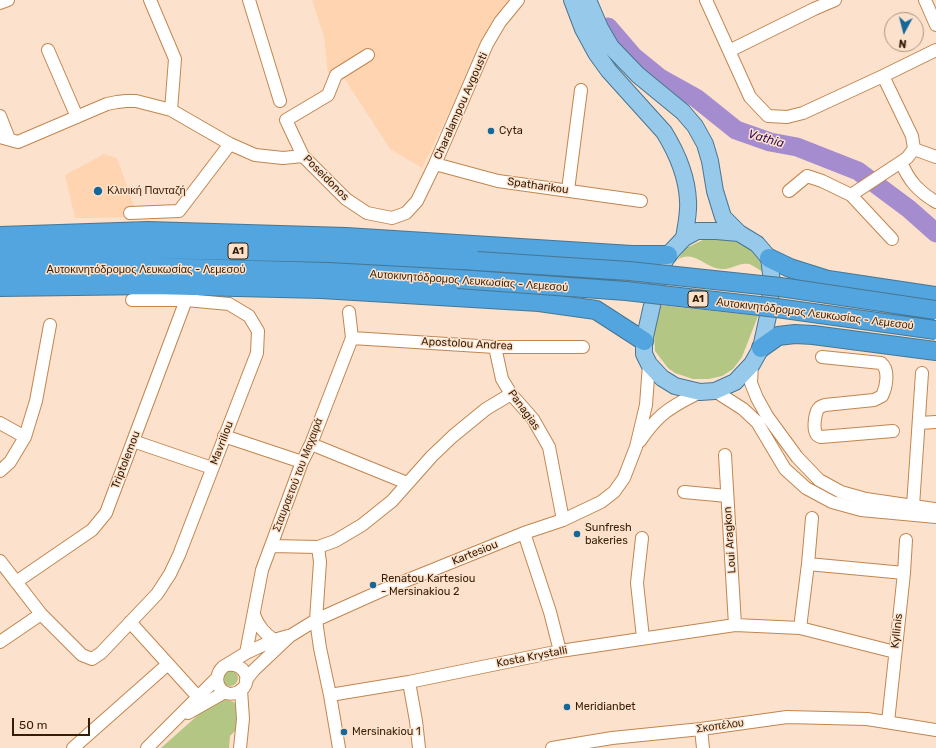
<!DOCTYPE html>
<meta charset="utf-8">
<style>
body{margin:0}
#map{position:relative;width:936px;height:748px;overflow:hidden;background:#fce2cc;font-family:Rubik,sans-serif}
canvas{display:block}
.north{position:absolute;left:884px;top:12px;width:40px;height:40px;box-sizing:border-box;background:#fce2cc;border:1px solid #ad947d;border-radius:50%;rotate:187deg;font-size:11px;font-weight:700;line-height:16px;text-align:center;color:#361e06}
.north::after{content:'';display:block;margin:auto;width:14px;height:18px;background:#146799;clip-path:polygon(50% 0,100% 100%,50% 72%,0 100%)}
.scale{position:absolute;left:12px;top:718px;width:78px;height:18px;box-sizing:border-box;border:2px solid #361e06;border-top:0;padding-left:5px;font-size:12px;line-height:14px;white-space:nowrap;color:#361e06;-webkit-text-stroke:3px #fce2cc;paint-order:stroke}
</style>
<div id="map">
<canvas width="936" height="748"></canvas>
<div class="north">N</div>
<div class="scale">50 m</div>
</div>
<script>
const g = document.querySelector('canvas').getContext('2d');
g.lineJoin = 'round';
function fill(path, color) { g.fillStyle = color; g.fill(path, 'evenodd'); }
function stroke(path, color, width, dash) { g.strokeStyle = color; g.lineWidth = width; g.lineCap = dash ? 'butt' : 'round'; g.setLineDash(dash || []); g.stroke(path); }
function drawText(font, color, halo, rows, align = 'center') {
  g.font = font + ' Rubik,sans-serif'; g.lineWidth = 3; g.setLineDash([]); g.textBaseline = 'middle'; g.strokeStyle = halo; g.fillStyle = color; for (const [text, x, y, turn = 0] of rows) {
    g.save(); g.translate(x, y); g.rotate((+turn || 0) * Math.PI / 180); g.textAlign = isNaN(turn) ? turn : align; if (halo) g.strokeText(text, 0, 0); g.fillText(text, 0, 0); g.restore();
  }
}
const built = new Path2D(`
 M312,0h197l-21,33 -66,135 -32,-19 -46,-71 -5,-13 -11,8 -4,-36z
 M104,154l13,4 21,59 -63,1 -10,-43z`);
const green = new Path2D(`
 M712,238l23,2 17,9 7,11 4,12c-4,-2 -10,-7 -14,-8 -10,-2 -18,6 -28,5 -16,-1 -27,-20 -44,-9l9,-12 17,-8z
 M658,305l100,11 -16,41 -9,12 -11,7 -13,3h-16l-18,-6 -7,-5 -13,-17 -2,-32z
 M222 678a8 8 0 1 1 16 0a8 8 0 1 1-16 0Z
 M221,699l13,3 5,12 -1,14 -8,8 -1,12h-68l45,-40z`);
const river = new Path2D(`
 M608,27l25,29 27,22 36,20 40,32 34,12 27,5 61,24 51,38 27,24`);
const minor = new Path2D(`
 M150,0l25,59 -4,51
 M249,0l31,101
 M706,0l44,97 18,19 19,1 16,-4 80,-37 53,-26
 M925,0l11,25
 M0,3l8,-3
 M48,50l29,67
 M729,51l85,-42 21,-9
 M368,55l-32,20 -8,20 -42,25 17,36 43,43 21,14 25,5 14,-5 11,-12 18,-37 52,-120 13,-22 18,-22
 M0,116l9,23
 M0,137l18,5 89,-38 10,-2 9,-1h10l35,9 59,34 25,11 28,3 20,-2
 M914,149l22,8
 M901,162c8,19 17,29 35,40
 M435,164l63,17 143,20
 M568,190l13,-100
 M789,191l18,-15 15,5 29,14 41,44
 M851,195l56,-37 7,-9 -2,-13 -29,-60
 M130,213l49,-2 51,-67
 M352,338l143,9h88
 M495,347l7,32 9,15 22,25 16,28 14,73
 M822,357l59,6c9,7 5,25 1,33l-8,4 -49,5c-1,0 -5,2 -6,3 -4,3 -6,21 -3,25 1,3 2,3 5,4l72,-6
 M752,364l-1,19 6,15 10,18 30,41 22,23 22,12 25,7 68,10
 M715,391l28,18 14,13 28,47 21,19 26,14 29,8 75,7
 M0,423l25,14
 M919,423l17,-1
 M224,436l78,26
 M133,441l79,27
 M640,441c6,-9 14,-19 22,-26 11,-10 25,-16 38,-23
 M311,444l96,39
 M725,455l10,170
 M0,471l10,-9 15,-25 11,-36 14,-76
 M684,492l43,4
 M913,506l9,-133
 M524,533l26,79 10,39
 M642,538l-5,45 6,55
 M271,546l47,1 17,-6 27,-16 30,-24 40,-45 21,-20 33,-27 25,-15
 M318,547l2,15 -4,58 4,28 10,47 9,53
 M0,561l41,53 41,41 10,4 9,-6 56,-59 13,-20 9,-19 78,-202 1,-22 -9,-15 -20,-12 -43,-4h-54
 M808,564l96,9
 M16,582l76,-52 14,-17 80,-213
 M254,615c5,12 10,18 20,25
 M130,622l68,75
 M800,628l8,-64 4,-46
 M0,642l41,-28
 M246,653l16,-83 40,-108 9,-18 41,-106 -3,-26
 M227,665c19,-3 27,19 11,27 -17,8 -28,-13 -15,-25l23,-14 28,-13 14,-4
 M246,680l8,-10 36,-34 26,-16 67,-30 141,-57 39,-13 38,-18 13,-10 10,-14 12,-31 10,-42 3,-41
 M409,682l7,39 3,27
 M330,695l79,-13 151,-31 175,-26 65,3 95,24
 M188,713l37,-21
 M888,722l16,-149 2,-33
 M701,729l2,19
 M73,748l95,-84
 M147,748l70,-70
 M240,748l3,-29 -2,-29
 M552,748l60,-10 89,-9 86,-12 80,2 69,11`);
const major = new Path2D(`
 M572,0l11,29 13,24 13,18 55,61c13,21 23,44 24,69 1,12 -2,24 -4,37
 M588,0l12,28 11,19 27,28 45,37 12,14 10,18 5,17 5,30 8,26 16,16
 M697,231h19l23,2 18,11 12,14 3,24 -4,34 -7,32 -9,16 -17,18 -20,9 -15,1 -25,-6 -13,-8 -13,-14 -5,-10v-13l16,-71 8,-15 16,-17z`);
const highway = new Path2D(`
 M0,236l148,-5 198,6 286,18h36
 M0,253l149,-4 181,4 147,8
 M769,258l21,10 38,12 108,16
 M0,270l149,-3 179,5 130,7
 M0,287l152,-2 169,4 218,13 57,8 48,31
 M761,348l17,-12 17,-2 18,1 123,16`);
const highwayBridge = new Path2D(`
 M477,261l152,10 151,16 156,23
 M458,279l168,12 151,17 159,22`);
const markers = [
 [491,131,4,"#146799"],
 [98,191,5,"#146799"],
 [577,534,4,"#146799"],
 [373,585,4,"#146799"],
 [567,707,4,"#146799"],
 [344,732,4,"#146799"]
];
const shields = [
 [238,251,20],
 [698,299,20]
];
const shieldNames = [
 ["A1",238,251],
 ["A1",698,299]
];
const streetNames = [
 ["Charalampou Avgousti",461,106,-66],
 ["Poseidonos",326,178,45],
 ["Spatharikou",538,186,8],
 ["Αυτοκινητόδρομος Λευκωσίας - Λεμεσού",146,270],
 ["Αυτοκινητόδρομος Λευκωσίας - Λεμεσού",469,281,4],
 ["Αυτοκινητόδρομος Λευκωσίας - Λεμεσού",815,314,7],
 ["Apostolou Andrea",467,344,3],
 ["Panagias",524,410,54],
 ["Mavriliou",222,443,-69],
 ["Triptolemou",126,460,-69],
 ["Σταυραετού του Μαχαιρά",298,475,-69],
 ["Loui Aragkon",730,540,-94],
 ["Kartesiou",475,553,-22],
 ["Kyllinis",897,631,-84],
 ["Kosta Krystalli",532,657,-11],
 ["Σκοπέλου",720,726,-8]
];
const poiNames = [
 ["Cyta",499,131],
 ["Κλινική Πανταζή",107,191],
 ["Sunfresh",585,528],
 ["bakeries",585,541],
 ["Renatou Kartesiou",381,579],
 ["- Mersinakiou 2",381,592],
 ["Meridianbet",575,707],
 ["Mersinakiou 1",352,732]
];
const waterNames = [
 ["Vathia",766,139,16]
];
fill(built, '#ffd4b0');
fill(green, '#b3c683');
stroke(river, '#a58cce', 19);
stroke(minor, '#c2854e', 14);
stroke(major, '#487692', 18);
stroke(highway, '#487692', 20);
stroke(minor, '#fff', 12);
stroke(major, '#97c9eb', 16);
stroke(highway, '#52a5de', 18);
stroke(highwayBridge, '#487692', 20, []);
stroke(highwayBridge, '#52a5de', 18);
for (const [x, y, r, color] of markers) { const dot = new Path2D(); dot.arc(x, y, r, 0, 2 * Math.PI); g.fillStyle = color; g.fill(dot); stroke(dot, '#fce2cc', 1.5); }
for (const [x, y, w] of shields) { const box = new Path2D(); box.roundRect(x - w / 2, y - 8, w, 16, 3); g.fillStyle = '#fce2cc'; g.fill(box); stroke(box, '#361e06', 1); }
drawText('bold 10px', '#361e06', null, shieldNames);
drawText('11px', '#361e06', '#fce2cc', streetNames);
drawText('11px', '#361e06', '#fce2cc', poiNames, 'left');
drawText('italic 12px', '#360e5c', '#fce2cc', waterNames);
</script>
